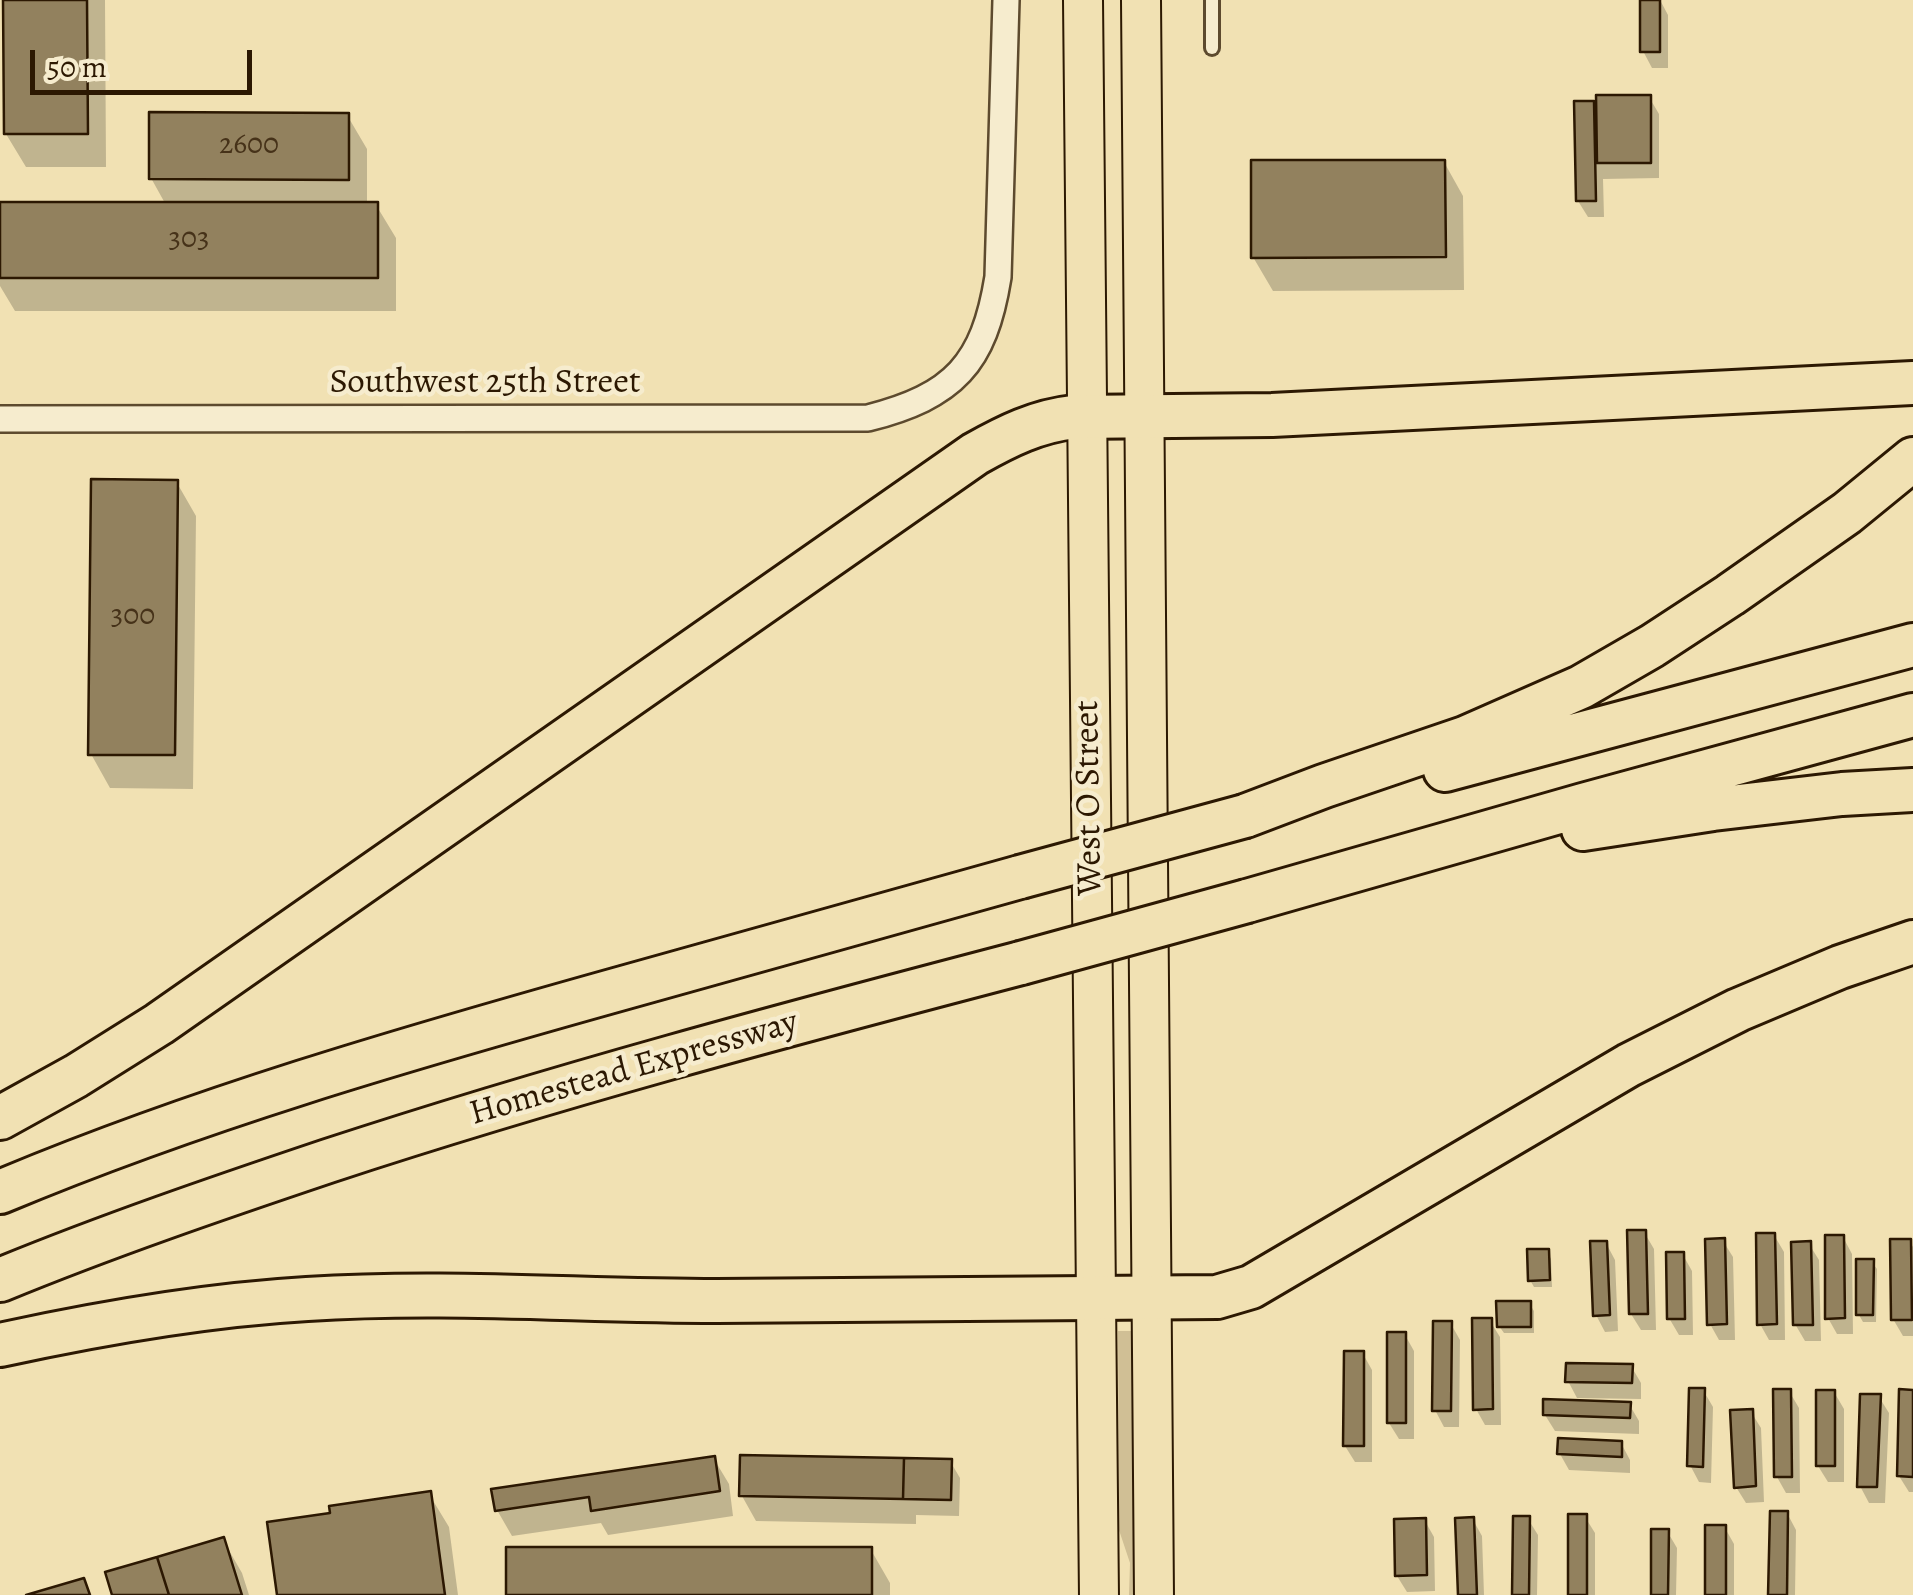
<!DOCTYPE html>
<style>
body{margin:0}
#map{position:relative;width:1913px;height:1595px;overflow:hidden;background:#f1e1b3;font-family:Alegreya,serif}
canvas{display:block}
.scale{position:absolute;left:30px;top:50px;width:222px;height:45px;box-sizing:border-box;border:5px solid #2c1802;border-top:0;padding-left:12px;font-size:30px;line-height:35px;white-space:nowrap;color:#2c1802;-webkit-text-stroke:8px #f6ecce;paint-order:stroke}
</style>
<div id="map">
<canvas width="1913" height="1595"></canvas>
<div class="scale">50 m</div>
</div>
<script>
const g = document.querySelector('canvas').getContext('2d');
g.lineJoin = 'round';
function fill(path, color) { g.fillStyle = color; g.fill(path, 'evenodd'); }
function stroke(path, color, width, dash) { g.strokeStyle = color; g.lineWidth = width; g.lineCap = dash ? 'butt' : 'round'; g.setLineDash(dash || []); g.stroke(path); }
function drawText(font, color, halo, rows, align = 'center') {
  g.font = font + ' Alegreya,serif'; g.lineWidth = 9; g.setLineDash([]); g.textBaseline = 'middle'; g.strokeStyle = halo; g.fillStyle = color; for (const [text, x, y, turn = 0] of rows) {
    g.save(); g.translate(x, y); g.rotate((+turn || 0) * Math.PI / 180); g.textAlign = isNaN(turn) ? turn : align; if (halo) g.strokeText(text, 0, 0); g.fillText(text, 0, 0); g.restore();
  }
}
const green = new Path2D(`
 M1118,1331h13l3,264h-5l1,-32 -11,-33z`);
const shadow = new Path2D(`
 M5,0h100l1,167h-80l-20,-33z
 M1643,0h17l8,15v53h-16l-9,-17z
 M1649,97l10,17v64l-56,1 1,38h-16l-10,-16 14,-98 7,12z
 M347,115l20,34v56h9l20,33v73h-381l-15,-25v-81h166l-15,-27z
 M1444,162l19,34 1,94 -191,1 -20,-34z
 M177,483l19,33 -3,273 -83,-1 -19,-34z
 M1644,1232l10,17 2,81h-15l-10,-16z
 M1774,1235l10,17 1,88h-16l-9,-16z
 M1843,1237l9,17 1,80h-16l-9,-16z
 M1723,1241l10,16 2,83h-16l-9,-16z
 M1910,1242l3,5v89h-10l-10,-17z
 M1606,1243l9,17 3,71 -13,1 -9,-17z
 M1809,1244l10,16 2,81h-16l-10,-17z
 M1547,1251l4,8 1,28h-18l-4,-7z
 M1683,1255l9,16 1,64h-14l-10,-17z
 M1872,1262l5,7 -1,53h-13l-4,-7z
 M1529,1303l5,8v22h-30l-5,-7z
 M1490,1321l10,16 1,88h-16l-9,-16z
 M1451,1324l9,16 -1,87h-15l-9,-17z
 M1405,1335l9,16v88h-15l-10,-16z
 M1363,1354l9,16v92h-17l-10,-16z
 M1631,1366l10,17v16l-64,-1 -9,-17z
 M1703,1390l10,17 -2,76 -12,-1 -9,-17z
 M1789,1391l10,17 1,85h-14l-9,-16z
 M1834,1392l10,17v73h-16l-10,-16z
 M1913,1392v100h-4l-10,-16z
 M1879,1397l10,16 -4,90h-16l-9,-17z
 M1629,1404l10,17v13l-84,-3 -10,-16z
 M1751,1412l10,16 3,74 -18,1 -10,-16z
 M1621,1443l9,17v13l-61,-3 -9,-16z
 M714,1459l15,25 4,32 -125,19 -7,-12 -89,13 -15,-26z
 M950,1461l10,17 -1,38 -43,-1v9l-160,-3 -14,-25z
 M429,1494l20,33 9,68h-178l53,-80z
 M1787,1513l9,17 -1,65h-24z
 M1585,1517l10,16v62h-24z
 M1528,1519l10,16 -1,60h-22z
 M1473,1520l9,16 2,59h-24z
 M1425,1521l9,16 1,54 -28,1 -10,-16z
 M1725,1528l9,16v51h-26z
 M1667,1531l10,17 -1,47h-23z
 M223,1540l19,33 7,22h-135z
 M871,1550l19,33v12h-382z`);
const building = new Path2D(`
 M3,0h84l1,134h-84z
 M1640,0h20v52h-20z
 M1596,95h55v68h-54z
 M1574,101h20l2,100h-20z
 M149,112l200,1v67l-200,-1z
 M1251,160h194l1,97 -195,1z
 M0,202h378v76h-378z
 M91,479l87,1 -3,275h-87z
 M1627,1230h19l2,84h-19z
 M1756,1233h19l2,91 -20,1z
 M1825,1235h19l1,83 -20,1z
 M1725,1238l2,86 -20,1 -2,-86z
 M1890,1239h21l1,81h-21z
 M1590,1241h17l3,74 -17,1z
 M1811,1241l2,84h-20l-2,-83z
 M1527,1249h22l1,31 -22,1z
 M1666,1252h18l1,67h-18z
 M1856,1259h18l-1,56h-17z
 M1496,1301h35v26h-34z
 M1472,1318h20l1,91 -20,1z
 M1433,1321h19l-1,90h-19z
 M1387,1332h19v91h-19z
 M1344,1351h20v95h-21z
 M1566,1363l67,1 -1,19 -67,-1z
 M1689,1388h16l-2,79 -16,-1z
 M1773,1389h18l1,88h-18z
 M1899,1389l14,1v87l-16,-1z
 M1816,1390h19v76h-19z
 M1860,1394h21l-4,93h-20z
 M1543,1399l88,3 -1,16 -87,-3z
 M1753,1409l3,77 -22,2 -4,-78z
 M1558,1438l64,3v16l-65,-3z
 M740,1455l164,3 -1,41 -164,-3z
 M715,1456l5,35 -129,20 -2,-14 -94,14 -4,-22z
 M904,1458l48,1 -1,41 -48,-1z
 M431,1491l14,104h-168l-10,-73 63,-9 -1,-7z
 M1770,1511h18l-1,84h-19z
 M1568,1514h19v81h-19z
 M1513,1516h17l-1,79h-17z
 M1474,1517l3,78h-19l-3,-77z
 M1426,1518l1,57 -32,1 -1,-57z
 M1705,1525h21v70h-21z
 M1651,1529h18l-1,66h-17z
 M224,1537l18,58h-73l-12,-38z
 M506,1547h366v48h-366z
 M157,1557l12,38h-57l-7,-23z
 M84,1578l6,17h-64z`);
const lane = new Path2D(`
 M1212,0v48`);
const street = new Path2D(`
 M0,419l868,-1c86,-22 116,-54 130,-141l8,-277`);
const primary = new Path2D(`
 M1083,0l16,1595
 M1141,0l13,1595`);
const highway = new Path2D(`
 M1445,770l468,-125
 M1245,816l79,-30 141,-48 116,-51 71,-41 78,-51 117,-82 66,-54
 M1583,829l130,-20 129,-15 71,-4
 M1247,901l336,-96 330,-90
 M0,1118l76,-42 83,-52 816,-570c32,-18 62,-33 99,-37l198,-2 641,-32
 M0,1192c198,-83 405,-143 612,-201 136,-38 272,-76 408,-114
 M0,1280c107,-44 218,-82 328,-119 228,-75 460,-137 693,-198
 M0,1345c101,-22 204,-40 307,-46 137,-9 274,2 410,2 167,0 334,-3 500,-4l34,-10 378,-222 109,-55 102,-43 73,-25`);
const highwayBridge = new Path2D(`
 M1020,877l225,-61
 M1021,963l226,-62`);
const numberNames = [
 ["2600",249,146],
 ["303",189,240],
 ["300",133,617]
];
const streetNames = [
 ["Southwest 25th Street",485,383],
 ["West O Street",1090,798,-91],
 ["Homestead Expressway",634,1069,-16]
];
fill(green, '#d0bf95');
fill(shadow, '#0003');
fill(building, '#92815e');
stroke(building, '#2c1802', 2.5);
stroke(lane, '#5d4a2e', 18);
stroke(street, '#5d4a2e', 30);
stroke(primary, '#2c1802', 42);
stroke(highway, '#2c1802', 48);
stroke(lane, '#f6ecce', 12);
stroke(street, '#f6ecce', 25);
stroke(primary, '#f1e1b3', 38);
stroke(highway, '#f1e1b3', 42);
stroke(highwayBridge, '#2c1802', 48, []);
stroke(highwayBridge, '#f1e1b3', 42);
drawText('30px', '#463219', null, numberNames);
drawText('35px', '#2c1802', '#f6ecce', streetNames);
</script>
